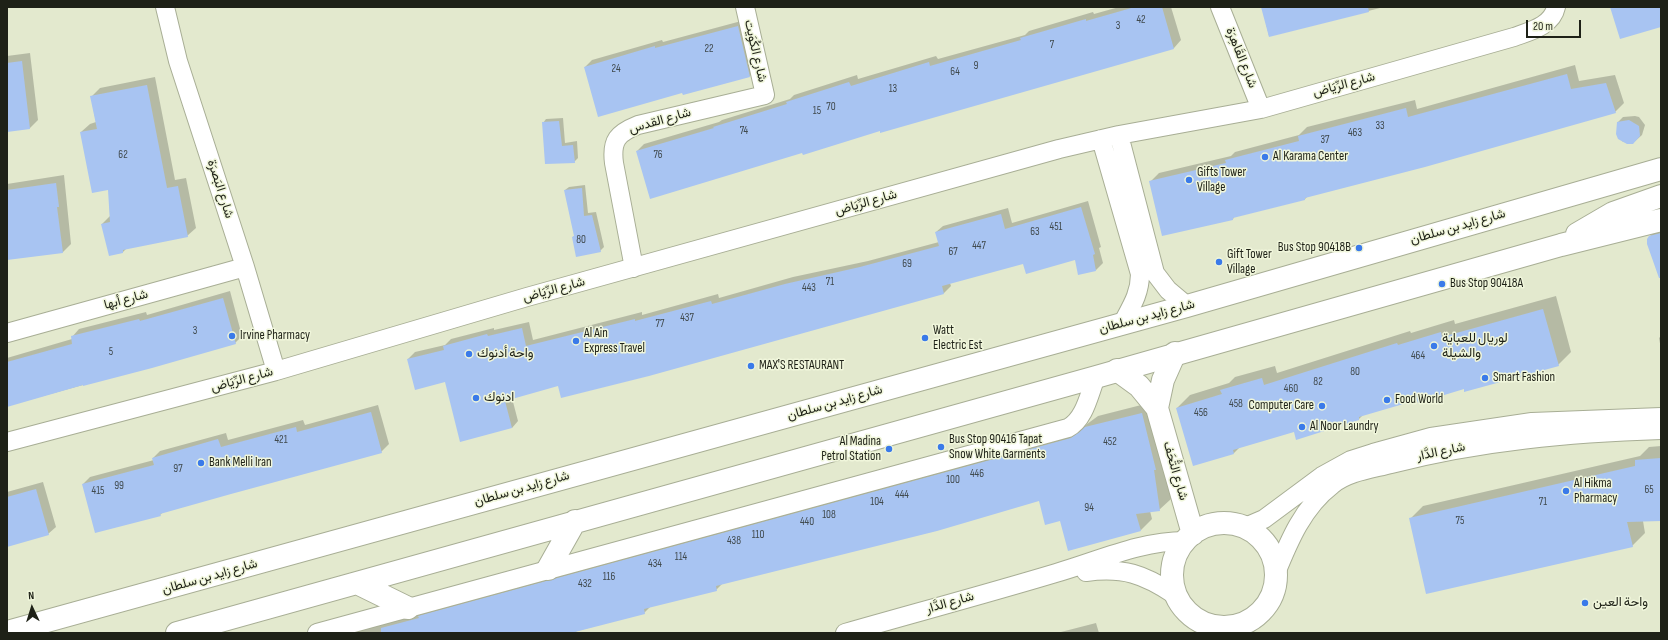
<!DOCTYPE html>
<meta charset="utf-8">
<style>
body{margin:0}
#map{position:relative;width:1668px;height:640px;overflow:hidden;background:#e3e9ce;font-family:"Sofia Sans Condensed",sans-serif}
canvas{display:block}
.frame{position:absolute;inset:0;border:8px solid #1e2117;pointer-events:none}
.north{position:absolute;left:12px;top:588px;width:40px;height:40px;-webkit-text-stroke:3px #f0f6db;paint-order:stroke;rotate:356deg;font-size:11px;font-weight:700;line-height:16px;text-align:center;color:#1e2117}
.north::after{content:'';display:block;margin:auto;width:14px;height:18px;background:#1e2117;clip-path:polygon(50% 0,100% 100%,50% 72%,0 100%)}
.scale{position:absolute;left:1526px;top:20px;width:55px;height:18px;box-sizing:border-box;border:2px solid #1e2117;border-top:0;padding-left:5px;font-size:12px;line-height:14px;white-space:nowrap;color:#1e2117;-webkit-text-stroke:3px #f0f6db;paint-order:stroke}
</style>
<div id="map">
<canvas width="1668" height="640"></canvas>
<div class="frame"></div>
<div class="north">N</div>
<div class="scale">20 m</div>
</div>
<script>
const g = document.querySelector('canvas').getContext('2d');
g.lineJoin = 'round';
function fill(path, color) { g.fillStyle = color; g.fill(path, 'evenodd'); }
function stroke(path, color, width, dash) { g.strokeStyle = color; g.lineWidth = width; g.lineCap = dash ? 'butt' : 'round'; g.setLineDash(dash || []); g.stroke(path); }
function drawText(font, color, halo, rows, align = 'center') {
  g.font = font + ' "Sofia Sans Condensed",Vazirmatn,sans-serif'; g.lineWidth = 3; g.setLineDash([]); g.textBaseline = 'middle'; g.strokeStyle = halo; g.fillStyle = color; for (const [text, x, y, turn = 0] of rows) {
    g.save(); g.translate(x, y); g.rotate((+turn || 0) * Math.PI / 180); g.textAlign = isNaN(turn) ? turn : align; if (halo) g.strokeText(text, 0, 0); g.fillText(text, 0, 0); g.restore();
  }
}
const shadow = new Path2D(`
 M1119,7h52l10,33 -7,8 -293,84 -1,-2 -243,21 7,-7 75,-22 3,-2 68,-21 4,-4 63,-20 1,4 78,-23 2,3 87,-24 4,-4 64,-19 1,2z
 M1262,7h122l-115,29z
 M745,20l12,49 -7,7 -67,16 -98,-25 7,-7 70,-20 1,2z
 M30,53l8,67 -8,8 -23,3v-75z
 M1575,65l4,16 36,-6 9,28 -9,9 -307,84 -3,3 -70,17 -2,3 -83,-37 9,-9 72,-17 4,-4 64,-17 8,-8 108,-27 2,9z
 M155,77l20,103 11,-2 10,50 -9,8 -60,12 -4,4 -21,-28 8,-8 -1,-27 -28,-57 9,-8 6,-2 -5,-25 9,-9z
 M1635,116l4,1 6,8 -3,10 -9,8 -10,-1 -6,-8 1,-12 5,-5z
 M563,118l2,25 12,-2 1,17 -4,4 -31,-39 3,-4z
 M64,175l7,69 -8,8 -54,7 -2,-75z
 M585,185l3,28 8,-1 8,35 -4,4 -27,-14 2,-2 -10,-45 4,-3z
 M1088,201l13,46 -2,1 4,15 -7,7 -21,-11 -52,4 -73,20 1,3 -7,7 -295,82 -90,10 -47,13 6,23 -6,7 -67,-47 -37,-22 7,-7 30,-7 6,-6 43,-11v2l35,-8 4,18 109,-28v3l76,-21 1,4 74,-21 75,-16 71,-19 -3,-10 7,-6 65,-18 4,15z
 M1661,230v22l-11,-16 5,-5z
 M230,291l12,45 -7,7 -228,63v-48l65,-19v-2l7,-8 67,-17 1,3z
 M1556,296l15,56 -13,13 -141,34 -54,16 -4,4 -65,12 -54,16 -6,6 -40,12 -17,-57 13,-13 39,-12 6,-6 40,-11 2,7 133,-42 1,2 43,-13 1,4z
 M1661,336v13l-2,-11z
 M1153,402l12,57 6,40 -12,11 -9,1 2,8 -11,11 -80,-10 -21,-20 -317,83 -7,7 -65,16 -7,7 -67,18 -3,2h-218l10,-10 717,-196 15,-11z
 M378,405l11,39 -8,8 -218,60 -3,3 -77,-31 7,-7 64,-17 -1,-2 7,-7 66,-18 2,7 75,-20 2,5z
 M1661,446v74l-18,1 2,12 -13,13 -222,-27 13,-13 217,-50 9,-9z
 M43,482l13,45 -8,7 -41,11v-53z
 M1096,623l3,10h-42z`);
const building = new Path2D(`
 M1135,7h27l12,42 -294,84v-2l-77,24 -1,-2 -152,46 -14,-48 78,-23 -1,-1 74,-23 -1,-2 63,-20 2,4 78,-24 1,4 91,-26 -1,-2 66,-19v2z
 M1261,7h107l1,5 -100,25z
 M1610,7h51v20l-41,12z
 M738,26l12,51 -67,18 -1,-2 -84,24 -14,-50 71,-21v2z
 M22,61l8,68 -23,3v-69z
 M1567,74l4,15 35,-6 10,30 -191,54 -120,31v2l-72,18v2l-71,16 -13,-55 77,-18 -1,-3 74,-19 -1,-5 108,-28 2,9z
 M147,85l20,103 11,-2 10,51 -65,13v3l-14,3 -8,-32 9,-2 -2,-32 -16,3 -12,-61 17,-3 -7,-33z
 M1629,120l10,6 1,10 -7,8h-6l-9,-5 -2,-5 1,-12z
 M559,121l3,25 11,-1 2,18 -30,1 -3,-42z
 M56,183l3,24h-2l6,46 -56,7v-70z
 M582,188l2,28 8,-1 9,37 -25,5 -4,-20 2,-1 -10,-46z
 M1081,207l14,47 -2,1 3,16 -18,4 -3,-15 -49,14 -3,-10 -81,22 2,8 -295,82 -88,22 -3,-12 -53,15 7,27 -52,14 -15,-60 -30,8 -8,-31 37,-9 -1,-4 44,-12 1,2 34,-8 4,18 109,-27v2l76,-20 1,3 73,-20 75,-17 79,-21 -4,-14 66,-18 4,15z
 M1661,233v45h-2l-12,-34v-5l2,-3z
 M223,298l13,46 -84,24 -69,18v-1l-76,22v-45l65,-18 -1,-8 68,-17 1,2z
 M1543,309l16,57 -95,26v-3l-46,14 -1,-3 -58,17v3l-63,20 -2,-8 -61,18 1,4 -41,12 -17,-58 46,-14 -2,-4 42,-12 2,7 133,-42 1,2 43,-13 1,5z
 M371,412l11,41 -151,41 -71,20 1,2 -66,17 -13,-49 72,-19 -2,-7 66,-19 3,8 75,-20 1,5z
 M1142,413l14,57h-2l6,41 -24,3 5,17 -73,20 -8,-30 -15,4 -6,-24 -102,30 -221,55 1,5 -73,18 1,5 -74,19h-190v-5l38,-10 -1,-2 653,-178 14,-11z
 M1661,458v63l-34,1 6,25 -207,47 -17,-76 226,-52v-6z
 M36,489l13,46 -42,12v-50z`);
const minor = new Path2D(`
 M165,7l13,54 67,206 31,104
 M1220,7l41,102
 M1119,135l36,138 13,17 19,16
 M1101,139l39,135c0,20 -9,33 -18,50
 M634,268l-20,-105c-3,-23 4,-30 24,-38l127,-30 -20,-88
 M7,333l238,-66
 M7,442l269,-71 251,-74 532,-148 60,-14 142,-26 253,-72c16,-6 38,-11 42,-30
 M1243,528l21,-9 58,-43 29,-16 22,-7 58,-16 101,-15 129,-5
 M1086,572c37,-5 58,2 89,23
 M1276,573c13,-32 27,-66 56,-88 15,-13 40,-16 59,-21 89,-23 179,-31 270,-34
 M317,633l751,-205c17,-9 21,-34 28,-51
 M845,633c70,-20 141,-39 211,-60 42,-12 84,-32 129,-32`);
const tertiary = new Path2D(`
 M1117,370l22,16 18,22 36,126
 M1157,408l6,-28 12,-27
 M1172 575a52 52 0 1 1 104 0a52 52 0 1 1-104 0Z`);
const trunk = new Path2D(`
 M1577,234l36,-21 48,-17
 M548,569l27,-48
 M357,583l51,25
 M7,632l1180,-326 474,-137
 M177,633l919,-256 465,-132 100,-25`);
const markers = [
 [1265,157,4,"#3a7ae9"],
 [1189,180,4,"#3a7ae9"],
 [1359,248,4,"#3a7ae9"],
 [1219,262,4,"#3a7ae9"],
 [1442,284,4,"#3a7ae9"],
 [232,336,4,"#3a7ae9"],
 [925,338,4,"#3a7ae9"],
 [576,341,4,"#3a7ae9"],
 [1434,346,4,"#3a7ae9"],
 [469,354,4,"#3a7ae9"],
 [751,366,4,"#3a7ae9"],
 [1485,378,4,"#3a7ae9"],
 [476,398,4,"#3a7ae9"],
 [1387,400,4,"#3a7ae9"],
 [1322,406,4,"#3a7ae9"],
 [1302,427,4,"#3a7ae9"],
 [941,447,4,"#3a7ae9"],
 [889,449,4,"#3a7ae9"],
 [201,463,4,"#3a7ae9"],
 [1566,491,4,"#3a7ae9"],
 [1585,603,4,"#3a7ae9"]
];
const numberNames = [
 ["42",1141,20],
 ["3",1118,26],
 ["7",1052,45],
 ["22",709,49],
 ["9",976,66],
 ["24",616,69],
 ["64",955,72],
 ["13",893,89],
 ["70",831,107],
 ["15",817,111],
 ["33",1380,126],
 ["74",744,131],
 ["463",1355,133],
 ["37",1325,140],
 ["62",123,155],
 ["76",658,155],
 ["451",1056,227],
 ["63",1035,232],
 ["80",581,240],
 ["447",979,246],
 ["67",953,252],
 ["69",907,264],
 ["71",830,282],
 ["443",809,288],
 ["437",687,318],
 ["77",660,324],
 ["3",195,331],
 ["5",111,352],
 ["464",1418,356],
 ["80",1355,372],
 ["82",1318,382],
 ["460",1291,389],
 ["458",1236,404],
 ["456",1201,413],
 ["421",281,440],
 ["452",1110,442],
 ["97",178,469],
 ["446",977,474],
 ["100",953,480],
 ["99",119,486],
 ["65",1649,490],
 ["415",98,491],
 ["444",902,495],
 ["104",877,502],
 ["71",1543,502],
 ["94",1089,508],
 ["108",829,515],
 ["75",1460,521],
 ["440",807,522],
 ["110",758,535],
 ["438",734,541],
 ["114",681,557],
 ["434",655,564],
 ["116",609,577],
 ["432",585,584]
];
const streetNames = [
 ["شارع الكُوَيت",755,51,77],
 ["شارع القَاهِرَة",1241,58,68],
 ["شارع الرِّيَاض",1344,85,-15],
 ["شارع القدس",660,121,-16],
 ["شارع البَصرَة",220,189,72],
 ["شارع الرِّيَاض",866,203,-16],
 ["شارع زايد بن سلطان",1458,227,-16],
 ["شارع الرِّيَاض",554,290,-15],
 ["شارع أبها",126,300,-15],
 ["شارع زايد بن سلطان",1147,317,-15],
 ["شارع الرِّيَاض",242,380,-15],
 ["شارع زايد بن سلطان",835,403,-16],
 ["شارع الدَّار",1441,452,-12],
 ["شارع التُّحَف",1175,471,74],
 ["شارع زايد بن سلطان",522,489,-16],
 ["شارع زايد بن سلطان",210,577,-16],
 ["شارع الدَّار",950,603,-16]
];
const poiNames = [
 ["Al Karama Center",1273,157],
 ["Gifts Tower",1197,173],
 ["Village",1197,188],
 ["Bus Stop 90418B",1351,248,"right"],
 ["Gift Tower",1227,255],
 ["Village",1227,270],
 ["Bus Stop 90418A",1450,284],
 ["Watt",933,331],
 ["Electric Est",933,346],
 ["Al Ain",584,334],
 ["Express Travel",584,349],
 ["Irvine Pharmacy",240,336],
 ["لوريال للعباية",1442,339],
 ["والشيلة",1442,354],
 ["واحة أدنوك",477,354],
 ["MAX'S RESTAURANT",759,366],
 ["Smart Fashion",1493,378],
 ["ادنوك",484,398],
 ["Food World",1395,400],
 ["Computer Care",1314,406,"right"],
 ["Al Noor Laundry",1310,427],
 ["Bus Stop 90416 Tapat",949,440],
 ["Snow White Garments",949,455],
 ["Al Madina",881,442,"right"],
 ["Petrol Station",881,457,"right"],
 ["Bank Melli Iran",209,463],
 ["Al Hikma",1574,484],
 ["Pharmacy",1574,499],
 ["واحة العين",1593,603]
];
fill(shadow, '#0003');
fill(building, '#a8c4f2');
stroke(minor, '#a8ae95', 20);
stroke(tertiary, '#a8ae95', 24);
stroke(trunk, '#a8ae95', 24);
stroke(minor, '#fff', 18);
stroke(tertiary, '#fff', 22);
stroke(trunk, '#fff', 22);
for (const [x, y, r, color] of markers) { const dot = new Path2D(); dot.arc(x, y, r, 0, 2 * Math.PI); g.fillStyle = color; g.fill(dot); stroke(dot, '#f0f6db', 1.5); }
drawText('11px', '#404a4e', null, numberNames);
drawText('13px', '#1e2117', '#f0f6db', streetNames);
drawText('13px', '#1e2117', '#f0f6db', poiNames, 'left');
</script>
